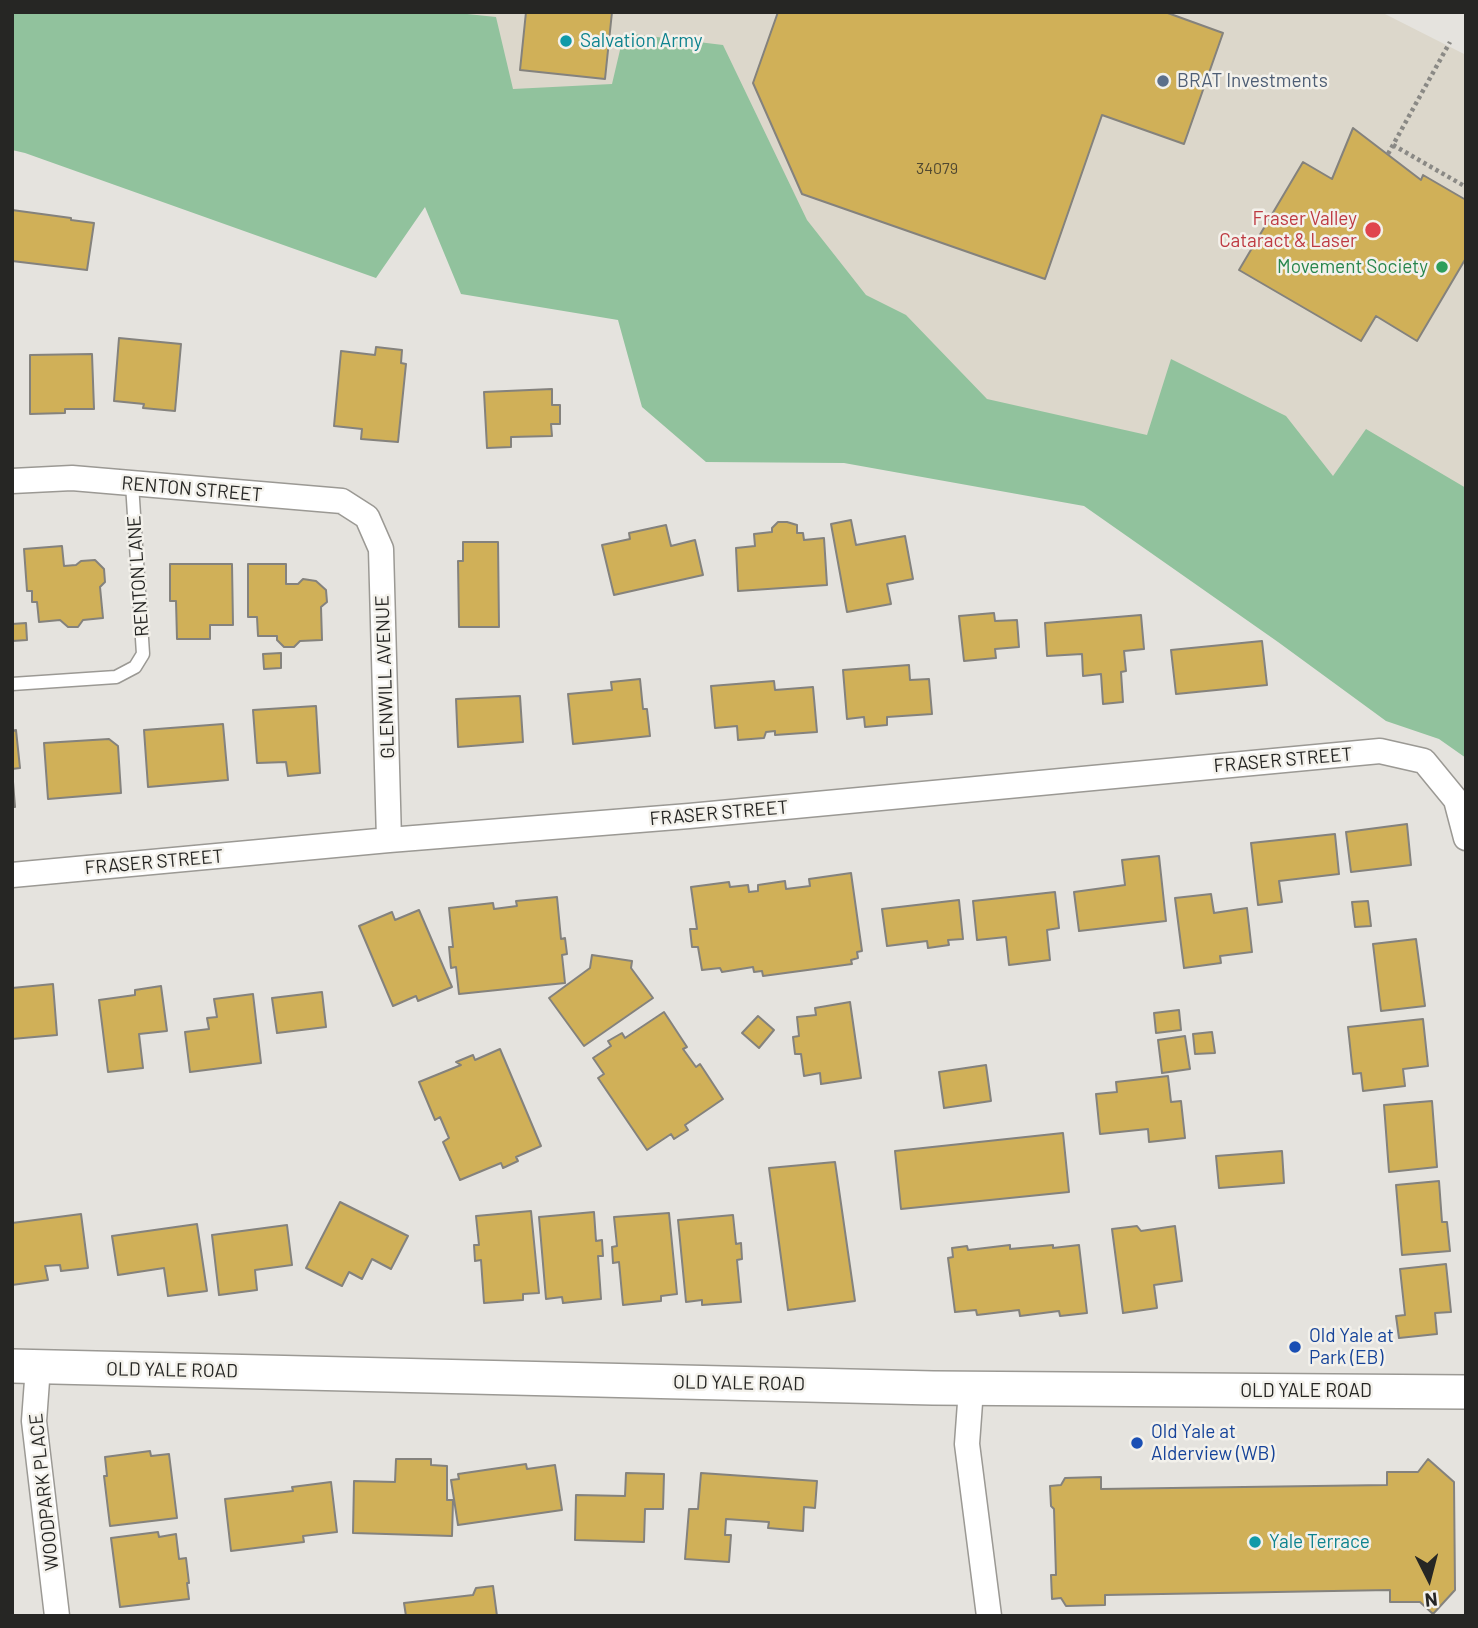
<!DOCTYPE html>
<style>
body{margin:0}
#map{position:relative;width:1478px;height:1628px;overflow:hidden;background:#e5e3de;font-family:Barlow,sans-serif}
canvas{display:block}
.frame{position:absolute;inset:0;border:14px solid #262624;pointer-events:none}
.north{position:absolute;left:1394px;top:1544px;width:70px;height:70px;-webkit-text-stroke:5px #f3f1eb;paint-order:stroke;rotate:174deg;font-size:19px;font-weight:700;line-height:28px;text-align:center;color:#262624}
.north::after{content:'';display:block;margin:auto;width:24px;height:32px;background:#262624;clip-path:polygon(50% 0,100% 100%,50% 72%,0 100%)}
</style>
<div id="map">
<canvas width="1478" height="1628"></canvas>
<div class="frame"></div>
<div class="north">N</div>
</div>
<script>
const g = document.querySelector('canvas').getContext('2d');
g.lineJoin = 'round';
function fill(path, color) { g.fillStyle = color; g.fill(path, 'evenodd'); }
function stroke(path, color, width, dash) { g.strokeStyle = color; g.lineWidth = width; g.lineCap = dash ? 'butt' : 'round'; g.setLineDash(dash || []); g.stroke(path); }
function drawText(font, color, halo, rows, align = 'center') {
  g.font = font + ' Barlow,sans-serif'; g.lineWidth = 5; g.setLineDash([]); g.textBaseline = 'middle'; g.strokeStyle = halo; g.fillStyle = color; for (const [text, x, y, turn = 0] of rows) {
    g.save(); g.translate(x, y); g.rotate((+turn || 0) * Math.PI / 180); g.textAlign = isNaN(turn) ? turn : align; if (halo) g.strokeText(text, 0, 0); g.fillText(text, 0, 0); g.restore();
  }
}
const built = new Path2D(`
 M404,12h977l85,43v642l-1016,-557z`);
const green = new Path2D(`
 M12,12h436l48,5 17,72 99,-5 12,-51 99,12 84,175 59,75 40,20 81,84 160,36 24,-76 115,57 47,60 33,-47 100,59v270l-27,-19 -53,-18 -108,-79 -194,-136 -240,-43 -138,-1 -64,-55 -24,-87 -157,-26 -36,-87 -49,71 -351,-125 -13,-3z`);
const building = new Path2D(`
 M526,12h86l-7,67 -85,-9z
 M778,12h387l58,21 -39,111 -82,-29 -57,164 -243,-85 -49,-111z
 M1353,128l68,52 2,-5 43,25v58l-49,83 -41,-25 -15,25 -122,-71 64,-108 29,17z
 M12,210l59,8v2l23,3 -7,47 -75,-9z
 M119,338l62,6 -6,67 -32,-3 1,-4 -30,-3z
 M376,347l26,3 -1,13 5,1 -8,78 -37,-3 1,-10 -28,-3 7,-75 34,4z
 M92,354l2,55h-29v4l-35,1v-59z
 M552,389v16h8v19h-9l1,12 -41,1v10l-24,1 -3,-56z
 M851,520l5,25 49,-9 8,43 -26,5 4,20 -44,8 -16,-88z
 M778,522h9l10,3v8h6l1,7 20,-2 3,47 -89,6 -2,-43 19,-2 -1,-12 18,-2v-4z
 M666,525l5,21 24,-6 8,35 -89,20 -12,-50 28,-6 -1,-6z
 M463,542h35l1,85h-40l-1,-66h5z
 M62,546l2,20 12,-1 5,-4 14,-1 9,9 1,13 -5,5 3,31 -20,2 -5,7h-10l-8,-7 -21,2 -2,-20h-5v-11h-5l-3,-42z
 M170,564h62l1,61h-23v14h-33l-1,-38h-6z
 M248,564h38v20h12l5,-5 13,2 10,9 1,12 -6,5 1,33 -22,1 -6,6h-10l-7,-7v-4h-19l-1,-19h-9z
 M994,613l1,8 22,-1 2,27 -24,2 1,9 -32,3 -5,-45z
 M1141,615l3,34 -20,2 2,20 -5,1 2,30 -20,2 -2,-30 -18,2 -1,-22 -35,2 -2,-33z
 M26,623l1,17 -15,1v-17z
 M1262,641l5,44 -91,9 -5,-44z
 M281,653v15l-17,1 -1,-15z
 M909,665l1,15 19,-1 3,35 -45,3v8l-22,2 -1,-10 -17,2 -4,-49z
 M640,679l3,30h4l3,27 -77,8 -5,-50 44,-4 -1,-8z
 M774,681l1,9 38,-3 4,45 -42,3v-4l-9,1 -2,6 -26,2 -1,-14 -22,2 -4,-42z
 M520,696l3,46 -65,5 -2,-48z
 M316,706l4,67 -32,3 -2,-14 -29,1 -4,-53z
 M223,724l5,56 -80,7 -4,-57z
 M16,730l4,38 -8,1 3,38h-3v-76z
 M109,739l9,7 3,47 -73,6 -4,-56z
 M1407,824l4,41 -60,7 -5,-40z
 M1335,834l4,40 -60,7 3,21 -24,3 -7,-62z
 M1159,856l7,65 -87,10 -5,-39 51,-7 -3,-25z
 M851,873l11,78 -5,1 1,6 -7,2 1,4 -89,12 -1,-5 -8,1 -1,-5 -31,5 -2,-4 -18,2 -4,-23h-6l-2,-18h7l-6,-42 38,-5 1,5 18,-2 1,7 9,-1v-6l27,-4 1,8 24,-3 -1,-7z
 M1055,892l4,36 -12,2 3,30 -41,5 -3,-28 -29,3 -4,-39z
 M1211,894l3,19 33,-5 5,44 -32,4 1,7 -37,5 -9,-70z
 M557,897l4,42 4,-1 2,16 -5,1 3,28 -106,11 -3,-27 -5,1 -2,-21h4l-4,-39 44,-5 1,6 23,-3 -1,-5z
 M959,900l4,39 -15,1 1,5 -21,3 -1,-7 -40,5 -5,-37z
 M1368,901l3,25 -16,1 -3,-25z
 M419,910l33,77 -34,14 -2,-5 -23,10 -34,-80 33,-14 3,8z
 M1416,939l9,67 -44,5 -8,-67z
 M592,955l40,6 -1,7 22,30 -69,48 -35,-48 41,-30z
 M53,984l4,51 -45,4v-51z
 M161,986l6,45 -28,3 4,34 -35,4 -9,-72 36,-5v-5z
 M322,992l4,35 -49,6 -5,-35z
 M253,994l8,69 -71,9 -5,-40 24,-3 -2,-11 10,-1 -3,-18z
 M850,1002l11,76 -40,6 -1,-11 -16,3 -3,-22h-6l-2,-17 6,-1 -2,-19 19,-2 -1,-7z
 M1179,1010l2,20 -25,3 -2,-20z
 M664,1012l23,35 -4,2 13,18 4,-3 23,35 -38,26 3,5 -14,9 -3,-5 -24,16 -49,-72 6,-4 -11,-16 18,-12 -3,-5 14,-8 3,5z
 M758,1016l16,14 -15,18 -17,-15z
 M1423,1019l5,47 -25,3 2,17 -42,5 -2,-18 -8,1 -5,-47z
 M1212,1032l3,21 -20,1 -2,-20z
 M1185,1036l5,33 -28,4 -4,-33z
 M500,1049l41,97 -25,11 2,4 -15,7 -2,-5 -41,17 -17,-38 6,-4 -9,-21 -5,3 -16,-38 42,-17 -5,-3 17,-7 2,5z
 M986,1065l5,36 -47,7 -5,-36z
 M1168,1076l3,26 10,-1 4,37 -36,4 -1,-13 -48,5 -4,-40 21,-2 -1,-10z
 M1432,1101l5,66 -48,5 -5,-67z
 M1063,1133l6,59 -168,17 -6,-58z
 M1282,1151l2,32 -65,5 -3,-32z
 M835,1162l20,139 -67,9 -19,-142z
 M1439,1181l3,41h5l3,29 -48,4 -6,-70z
 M340,1202l68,34 -17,33 -19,-10 -10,20 -13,-7 -7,14 -36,-18z
 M531,1211l8,82 -16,1v6l-39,3 -3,-43 -6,1 -1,-16h5l-3,-29z
 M594,1212l2,29 6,-1 1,16h-5l3,43 -38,4 -1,-6 -16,2 -7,-82z
 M669,1213l8,81 -16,2v5l-38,4 -4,-43 -6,1 -1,-16 5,-1 -3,-29z
 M81,1214l7,54 -27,3 -1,-6 -15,1 3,14 -36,5v-62z
 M733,1215l3,29 5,-1 1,16 -5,1 4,42 -39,3v-5l-16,2 -8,-82z
 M197,1224l10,67 -39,5 -4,-28 -46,7 -6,-39z
 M287,1225l5,40 -37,5 2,20 -38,5 -7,-60z
 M1137,1226l4,5 34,-5 7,55 -28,4 3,23 -34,5 -11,-84z
 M1010,1245v4l43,-4v3l26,-3 8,68 -27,3 -1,-5 -39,5 -1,-6 -42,5 -1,-5 -21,2 -7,-54 5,-1 -1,-9 15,-2 1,4z
 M1446,1264l5,48 -16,1 2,21 -38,4 -3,-22 9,-1 -5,-46z
 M150,1451l1,5 18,-2 8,64 -67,8 -6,-50h3l-2,-19z
 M396,1459h35v6l16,1v34h6l-1,36 -99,-3 1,-52 41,1z
 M1428,1459l26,23 1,108 -22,24 -13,-12h-30v-12l-285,5v10l-39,1 -5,-8 -9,1 -1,-24h5l-2,-66 -3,-3 -1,-20 11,-1 4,-7 36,-1v12l286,-4v-13h31z
 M526,1464l1,5 28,-4 7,45 -104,15 -7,-45 8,-1 -1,-5z
 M626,1473l38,1 -1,35h-18l-1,33 -69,-2 1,-45 49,1z
 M701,1473l116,8 -2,27 -11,-1 -1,24 -35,-3 1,-6 -43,-3 -1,16h6l-2,27 -44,-3 4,-50h9z
 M331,1482l6,50 -34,4 1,6 -73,9 -6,-52 68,-8 -1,-4z
 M158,1532l1,5 17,-3 3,25 7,-1 3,25h-2l2,16 -69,8 -9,-69z
 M493,1586l4,30h-91l-2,-13 69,-8 3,-7z`);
const path = new Path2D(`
 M1393,145l73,42
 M1388,154l62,-112`);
const lane = new Path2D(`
 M12,684l104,-7 19,-10 8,-13 -11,-170`);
const street = new Path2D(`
 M12,481l60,-3 270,23 25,16 14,32 8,291
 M12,875l377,-35 300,-24 691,-65 44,10 32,39 10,38
 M38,1367l-4,54 23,195
 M971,1389l-4,55 22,172`);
const secondary = new Path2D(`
 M12,1366l921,22 533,4`);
const markers = [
 [566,41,7,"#0f9aa8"],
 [1163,81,7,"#5c6f8a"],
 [1373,230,9,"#e0444e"],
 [1442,267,7,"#2e9e5b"],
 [1295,1347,7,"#1a4fb4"],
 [1137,1443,7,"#1a4fb4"],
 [1255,1542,7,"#0f9aa8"]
];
const numberNames = [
 ["34079",937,169]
];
const cultureNames = [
 ["Salvation Army",580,41],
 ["Yale Terrace",1269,1542]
];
const serviceNames = [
 ["BRAT Investments",1177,81]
];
const healthNames = [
 ["Fraser Valley",1357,219],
 ["Cataract & Laser",1357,241]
];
const leisureNames = [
 ["Movement Society",1428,267]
];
const streetNames = [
 ["RENTON STREET",192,489,5],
 ["RENTON LANE",138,576,-94],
 ["GLENWILL AVENUE",385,677,-92],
 ["FRASER STREET",1283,760,-5],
 ["FRASER STREET",719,813,-5],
 ["FRASER STREET",154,862,-5],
 ["OLD YALE ROAD",172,1370,1],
 ["OLD YALE ROAD",739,1383,1],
 ["OLD YALE ROAD",1306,1391],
 ["WOODPARK PLACE",44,1492,-96]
];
const transitNames = [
 ["Old Yale at",1309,1336],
 ["Park (EB)",1309,1358],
 ["Old Yale at",1151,1432],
 ["Alderview (WB)",1151,1454]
];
fill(built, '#dcd7cb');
fill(green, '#91c29d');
fill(building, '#d0b058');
stroke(building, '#84827d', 2);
stroke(lane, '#9b9994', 15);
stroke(street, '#9b9994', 27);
stroke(secondary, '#9b9994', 36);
stroke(path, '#8a8985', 4.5, [3.5, 3.5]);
stroke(lane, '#fff', 12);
stroke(street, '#fff', 24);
stroke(secondary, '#fff', 33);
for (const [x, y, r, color] of markers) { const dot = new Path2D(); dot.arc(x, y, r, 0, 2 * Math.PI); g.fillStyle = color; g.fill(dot); stroke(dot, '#f3f1eb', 2.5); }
drawText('16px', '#504831', null, numberNames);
drawText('19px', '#0d838f', '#f3f1eb', cultureNames, 'left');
drawText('19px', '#4e5e75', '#f3f1eb', serviceNames, 'left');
drawText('19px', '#be3a42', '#f3f1eb', healthNames, 'right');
drawText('19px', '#27864d', '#f3f1eb', leisureNames, 'right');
drawText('19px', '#262624', '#f3f1eb', streetNames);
drawText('19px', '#164399', '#f3f1eb', transitNames, 'left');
</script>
